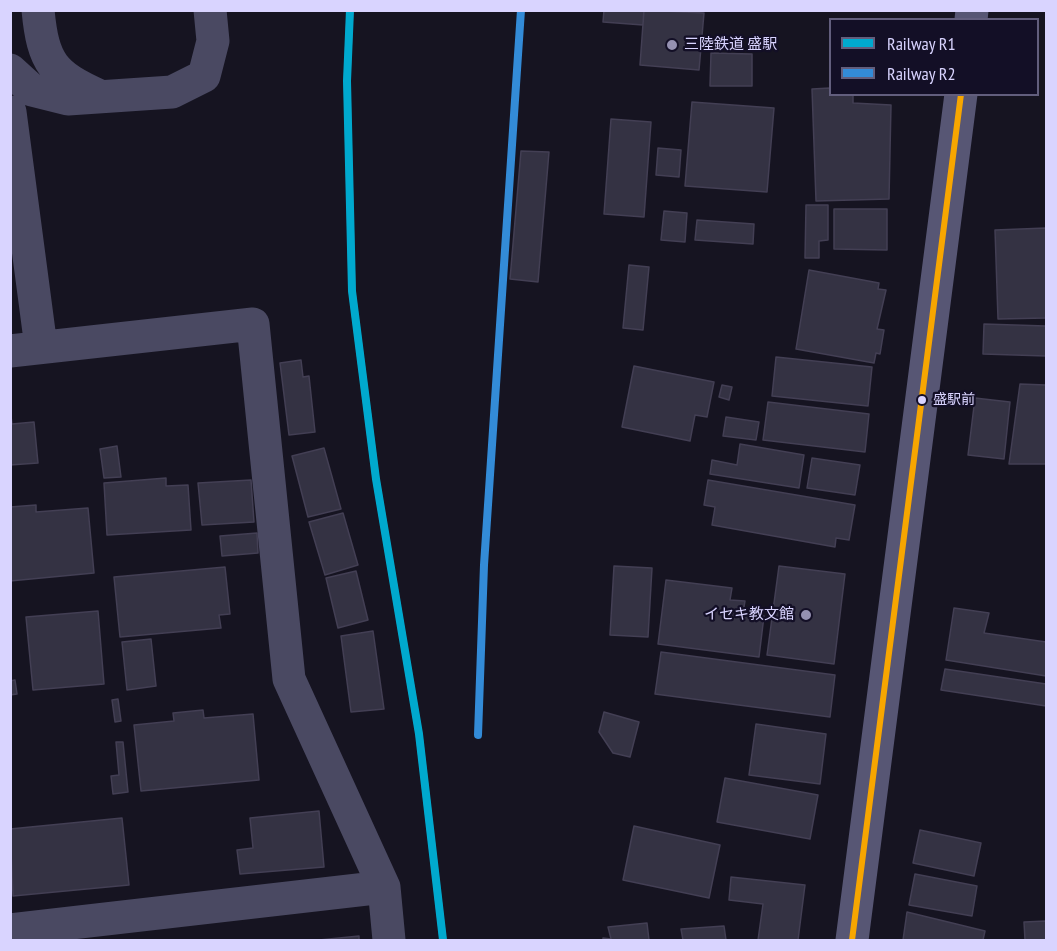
<!DOCTYPE html>
<meta charset="utf-8">
<style>
body{margin:0}
#map{position:relative;width:1057px;height:951px;overflow:hidden;background:#161421;font-family:"PT Sans Narrow",sans-serif}
canvas{display:block}
.frame{position:absolute;inset:0;border:12px solid #d9d4ff;pointer-events:none}
.legend{position:absolute;left:829px;top:18px;width:210px;height:78px;box-sizing:border-box;background:#130f26;border:2px solid #625e7d;margin:0;padding:8px 10px;list-style:none;font-size:18px;color:#d9d4ff}
.legend li{display:flex;align-items:center;gap:12px;height:30px}
.legend b{width:30px;border:2px solid #625e7d}
</style>
<div id="map">
<canvas width="1057" height="951"></canvas>
<div class="frame"></div>
<ul class="legend">
<li><b style="height:8px;background:#00a9ce"></b>Railway R1</li>
<li><b style="height:8px;background:#338bd7"></b>Railway R2</li>
</ul>
</div>
<script>
const g = document.querySelector('canvas').getContext('2d');
g.lineJoin = 'round';
function fill(path, color) { g.fillStyle = color; g.fill(path, 'evenodd'); }
function stroke(path, color, width, dash) { g.strokeStyle = color; g.lineWidth = width; g.lineCap = dash ? 'butt' : 'round'; g.setLineDash(dash || []); g.stroke(path); }
function drawText(font, color, halo, rows, align = 'center') {
  g.font = font + ' "PT Sans Narrow","Noto Sans JP",sans-serif'; g.lineWidth = 4.5; g.setLineDash([]); g.textBaseline = 'middle'; g.strokeStyle = halo; g.fillStyle = color; for (const [text, x, y, turn = 0] of rows) {
    g.save(); g.translate(x, y); g.rotate((+turn || 0) * Math.PI / 180); g.textAlign = isNaN(turn) ? turn : align; if (halo) g.strokeText(text, 0, 0); g.fillText(text, 0, 0); g.restore();
  }
}
const building = new Path2D(`
 M604,10h40l-1,15 -40,-3z
 M644,10l60,3 -5,57 -59,-5z
 M711,53l41,1v32h-42z
 M830,88v6h23v9l38,2 -2,94 -73,2 -4,-112z
 M692,102l82,6 -7,84 -82,-6z
 M611,119l40,3 -7,95 -40,-3z
 M658,148l23,2 -2,27 -23,-2z
 M521,151l28,1 -11,130 -28,-3z
 M806,205h22v35l-9,1v17h-14z
 M834,209h53v41l-53,-1z
 M664,211l23,2 -2,29 -24,-2z
 M697,220l57,4 -1,20 -58,-4z
 M1046,228v90l-48,1 -3,-89z
 M629,265l20,2 -6,63 -20,-2z
 M809,270l70,13 -1,6 8,1 -9,39 7,1 -4,24 -4,-1 -2,10 -78,-14z
 M984,324l62,2v30l-63,-2z
 M776,357l96,10 -4,39 -96,-10z
 M301,360l2,17 6,-1 6,56 -26,3 -9,-72z
 M634,366l80,16 -7,35 -12,-2 -5,26 -68,-14z
 M1020,384l26,1v79h-37z
 M722,385l10,2 -3,13 -10,-3z
 M975,398l35,4 -6,57 -36,-4z
 M768,402l101,12 -4,38 -102,-12z
 M10,408l2,16 22,-2 4,41 -28,2z
 M726,417l33,5 -3,18 -33,-4z
 M740,444l64,11 -5,33 -89,-14 2,-14 25,5z
 M117,446l4,31 -17,1 -4,-29z
 M324,448l17,61 -33,8 -16,-61z
 M812,458l48,7 -5,30 -48,-7z
 M166,478v8l22,-1 3,45 -84,5 -3,-52z
 M251,480l3,42 -52,3 -4,-42z
 M708,480l147,25 -6,35 -13,-2 -1,9 -123,-22 3,-18 -11,-2z
 M36,505v7l52,-4 6,65 -84,8v-74z
 M343,513l15,52 -33,10 -16,-53z
 M257,533l1,20 -36,3 -2,-20z
 M614,566l38,2 -4,69 -38,-2z
 M779,566l66,8 -11,90 -67,-9z
 M225,567l5,47 -11,1 2,13 -101,9 -6,-60z
 M356,571l12,49 -30,8 -12,-50z
 M666,580l66,8 -2,12 15,1 -2,12 21,3 -5,41 -101,-13z
 M954,608l35,5 -5,20 62,9v34l-100,-16z
 M98,611l6,73 -71,6 -7,-73z
 M373,631l11,78 -33,3 -10,-76z
 M151,639l5,47 -29,4 -5,-48z
 M661,652l174,23 -5,42 -175,-23z
 M945,669l101,15v22l-105,-16z
 M15,680l2,14 -7,1v-14z
 M118,699l3,22 -6,1 -3,-22z
 M203,710l1,8 49,-4 6,66 -118,11 -7,-66 40,-4 -1,-8z
 M604,712l35,10 -9,35 -17,-4 -14,-21z
 M756,724l70,10 -6,50 -71,-9z
 M116,742h7l5,50 -15,2 -2,-18 8,-1z
 M725,778l93,17 -8,44 -93,-17z
 M319,811l5,56 -84,7 -3,-24 16,-2 -3,-30z
 M122,818l7,67 -116,11 -3,-67z
 M634,826l86,19 -11,53 -86,-18z
 M920,830l61,13 -7,33 -61,-13z
 M915,874l62,12 -5,30 -63,-11z
 M731,877l74,8 -7,55h-40l5,-36 -34,-4z
 M907,912l78,19 -2,9h-80z
 M1046,921v19h-21l-1,-18z
 M647,923l2,17h-46v-2l8,1 -3,-12z
 M724,926l2,14h-43l-2,-11z
 M359,936v4h-40z`);
const minor = new Path2D(`
 M38,10c5,53 15,65 62,86
 M10,70l22,20 36,9 104,-7 32,-16 9,-35 -3,-31
 M10,112l31,235
 M10,351l243,-27 36,355 95,208 5,53
 M10,930l374,-43`);
const secondary = new Path2D(`
 M971,20l1,-10
 M852,940l109,-846`);
const rail = new Path2D(`
 M350,10l-3,71 5,210 24,188 43,255 24,206`);
const bus1 = new Path2D(`
 M852,940l109,-846`);
const rail1 = new Path2D(`
 M350,10l-3,71 5,210 24,188 43,255 24,206`);
const rail2 = new Path2D(`
 M478,735l6,-170 37,-555`);
const markers = [
 [672,45,6,"#9591b1"],
 [922,400,5,"#d9d4ff"],
 [806,615,6,"#9591b1"]
];
const busNames = [
 ["盛駅前",933,400]
];
const poiNames = [
 ["三陸鉄道 盛駅",684,45],
 ["イセキ教文館",794,615,"right"]
];
fill(building, '#343243');
stroke(building, '#433f54', 1.5);
stroke(minor, '#4a4962', 33);
stroke(secondary, '#575674', 33);
stroke(rail, '#43596b', 7);
stroke(rail, '#130f26', 4.5, [14]);
stroke(bus1, '#f7a600', 6);
stroke(rail1, '#00a9ce', 8);
stroke(rail2, '#338bd7', 8);
for (const [x, y, r, color] of markers) { const dot = new Path2D(); dot.arc(x, y, r, 0, 2 * Math.PI); g.fillStyle = color; g.fill(dot); stroke(dot, '#130f26', 2); }
drawText('14px', '#d9d4ff', '#130f26', busNames, 'left');
drawText('15px', '#d9d4ff', '#130f26', poiNames, 'left');
</script>
